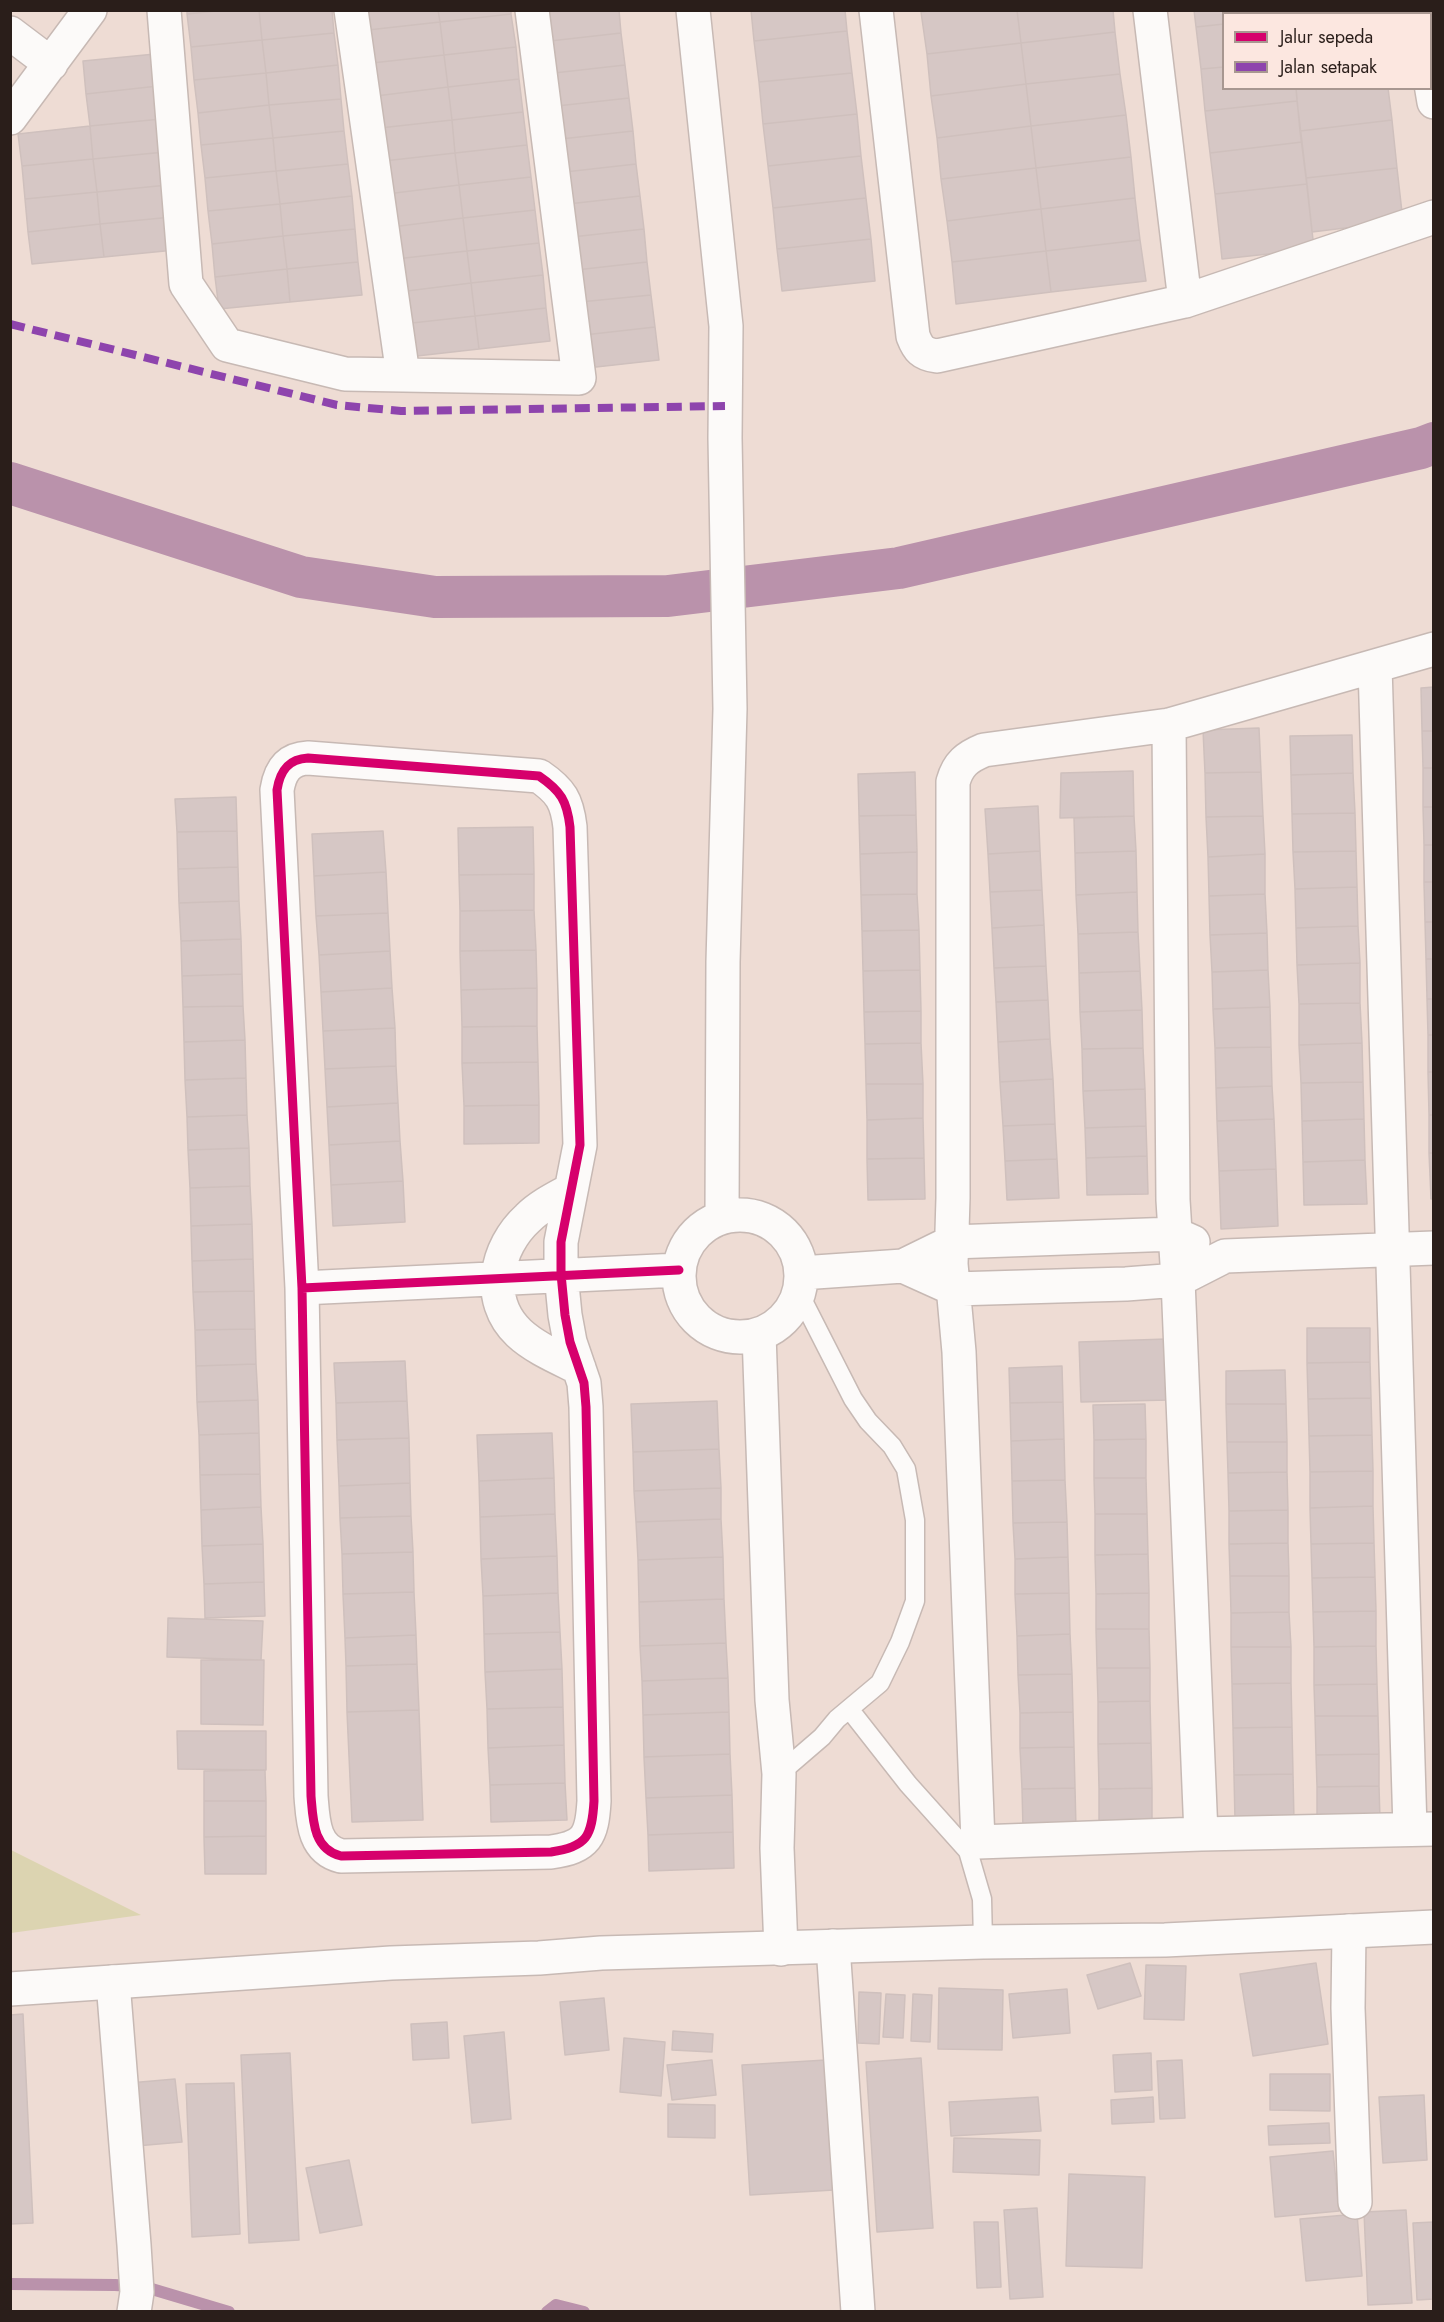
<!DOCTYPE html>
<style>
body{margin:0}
#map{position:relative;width:1444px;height:2322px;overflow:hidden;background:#eedcd4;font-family:Jost,sans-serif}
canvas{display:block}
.frame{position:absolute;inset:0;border:12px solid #2a1e1a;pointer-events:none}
.legend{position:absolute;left:1222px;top:12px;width:210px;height:78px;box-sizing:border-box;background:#fce7e0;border:2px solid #a89791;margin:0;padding:8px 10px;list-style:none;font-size:18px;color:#2a1e1a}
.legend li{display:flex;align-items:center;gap:12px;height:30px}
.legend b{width:30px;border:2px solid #a89791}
</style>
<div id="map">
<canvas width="1444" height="2322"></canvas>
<div class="frame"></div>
<ul class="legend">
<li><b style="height:8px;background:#d6006c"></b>Jalur sepeda</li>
<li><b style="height:8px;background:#8e44ad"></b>Jalan setapak</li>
</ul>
</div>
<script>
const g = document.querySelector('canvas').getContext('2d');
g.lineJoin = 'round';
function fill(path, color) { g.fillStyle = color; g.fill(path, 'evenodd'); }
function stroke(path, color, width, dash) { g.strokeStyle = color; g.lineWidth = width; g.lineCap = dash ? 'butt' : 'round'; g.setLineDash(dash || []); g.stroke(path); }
const green = new Path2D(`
 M10,1850h1l130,65 -130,18z`);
const stream = new Path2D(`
 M10,2284l105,1 30,2 84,25
 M547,2312l9,-7 28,7`);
const canal = new Path2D(`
 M10,483l291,94 134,20 233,-1 231,-28 522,-120 13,-5`);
const building = new Path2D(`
 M187,10h39l-39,4z
 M226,10h33l3,30 -71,7 -4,-33z
 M259,10h73l2,23 -72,7z
 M366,10h72l2,12 -72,8z
 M438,10h73v4l-71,8z
 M547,10h72l2,23 -71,8z
 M751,10h94l2,21 -93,10z
 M938,10h79l4,33 -94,11 -6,-42z
 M1017,10h96l2,22 -94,11z
 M1194,10h93v4h-63v10l-28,3z
 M1287,10h92l1,4h-93z
 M511,14l5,33 -72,8 -4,-33z
 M440,22l4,33 -72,8 -4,-33z
 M1224,24v43l-23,2 -5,-42z
 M847,31l5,42 -93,9 -5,-41z
 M1115,32l5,42 -94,10 -5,-41z
 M334,33l4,32 -72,8 -4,-33z
 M621,33l4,32 -71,8 -4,-32z
 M262,40l4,33 -72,7 -3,-33z
 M1021,43l5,41 -95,12 -4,-42z
 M516,47l3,32 -71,8 -4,-32z
 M155,54l3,32 -72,8 -3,-33z
 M444,55l4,32 -72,9 -4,-33z
 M338,65l3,34 -72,6 -3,-32z
 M625,65l4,33 -72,8 -3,-33z
 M1224,67v21h72l1,13 -92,10 -4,-42z
 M266,73l3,32 -71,8 -4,-33z
 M852,73l5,41 -94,10 -4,-42z
 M1120,74l6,41 -95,11 -5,-42z
 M519,79l4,33 -71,8 -4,-33z
 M1026,84l5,42 -94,12 -6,-42z
 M158,86l3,33 -71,7 -4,-32z
 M448,87l4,33 -72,8 -4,-32z
 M1296,88h92l4,32 -92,11z
 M629,98l4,33 -72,8 -4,-33z
 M341,99l3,32 -71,7 -4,-33z
 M1297,101l5,41 -92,11 -5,-42z
 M269,105l4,33 -72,7 -3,-32z
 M523,112l4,33 -72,8 -3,-33z
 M857,114l4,42 -93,10 -5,-42z
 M1126,115l5,42 -95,11 -5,-42z
 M161,119l4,33 -72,7 -3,-33z
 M452,120l3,33 -71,8 -4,-33z
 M1392,120l5,48 -91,10 -6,-47z
 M90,126l3,33 -71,7 -4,-32z
 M1031,126l5,42 -95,11 -4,-41z
 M344,131l4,33 -72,7 -3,-33z
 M633,131l3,33 -71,8 -4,-33z
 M273,138l3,33 -71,7 -4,-33z
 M1302,142l5,42 -92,10 -5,-41z
 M527,145l4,32 -72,8 -4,-32z
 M165,152l3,33 -71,7 -4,-33z
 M455,153l4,32 -72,9 -3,-33z
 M861,156l5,42 -93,10 -5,-42z
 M1131,157l4,41 -94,11 -5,-41z
 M93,159l4,33 -72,7 -3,-33z
 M348,164l4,32 -72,8 -4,-33z
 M636,164l4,32 -72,8 -3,-32z
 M1036,168l5,41 -94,12 -6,-42z
 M1397,168l6,53 -91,11 -6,-54z
 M276,171l4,33 -72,7 -3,-33z
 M531,177l4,33 -72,8 -4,-33z
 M1307,184l7,65 -92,10 -7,-65z
 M168,185l4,32 -72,7 -3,-32z
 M459,185l4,33 -71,9 -5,-33z
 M97,192l3,32 -72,8 -3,-33z
 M352,196l3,33 -72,7 -3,-32z
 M640,196l4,33 -72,8 -4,-33z
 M866,198l5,41 -94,10 -4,-41z
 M1135,198l5,42 -94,11 -5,-42z
 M280,204l3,32 -71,8 -4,-33z
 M1041,209l5,42 -94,11 -5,-41z
 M535,210l4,33 -72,8 -4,-33z
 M172,217l3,33 -71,7 -4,-33z
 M463,218l4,33 -71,8 -4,-32z
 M100,224l4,33 -72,7 -4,-32z
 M355,229l3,33 -71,7 -4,-33z
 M644,229l3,33 -71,8 -4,-33z
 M283,236l4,33 -72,8 -3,-33z
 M871,239l4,42 -93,10 -5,-42z
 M1140,240l6,41 -95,11 -5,-41z
 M539,243l4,32 -72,8 -4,-32z
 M467,251l4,32 -72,9 -3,-33z
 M1046,251l5,41 -95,12 -4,-42z
 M358,262l4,33 -72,7 -3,-33z
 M647,262l4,33 -71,7 -4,-32z
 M287,269l3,33 -71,7 -4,-32z
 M543,275l3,33 -71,8 -4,-33z
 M471,283l4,33 -72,8 -4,-32z
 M651,295l4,32 -71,8 -4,-33z
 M546,308l4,33 -71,8 -4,-33z
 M475,316l4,33 -71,8 -5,-33z
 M655,327l4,33 -72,8 -3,-33z
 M1434,687v44h-12l-1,-43z
 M1259,728l2,44 -56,1 -2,-43z
 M1422,731h12v37h-11z
 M1352,735l1,38 -62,2 -1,-39z
 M1423,768h11v39h-11z
 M1133,771l1,45 -74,2 1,-45z
 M915,772l1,43 -57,1 -1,-42z
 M1261,772l2,44 -57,1 -1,-44z
 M1353,773l2,40 -63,1 -1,-39z
 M236,797l1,34 -60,1 -2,-33z
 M1038,806l2,45 -52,3 -3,-45z
 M1423,807h11v38h-10z
 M1355,813l1,38 -63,1 -1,-38z
 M916,815l1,37 -57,2 -1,-38z
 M1134,816l2,35 -61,2 -1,-35z
 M1263,816l2,38 -57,3 -2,-40z
 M533,827l1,47 -75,1 -1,-47z
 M237,831l1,36 -60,2 -1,-37z
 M383,831l3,41 -72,4 -2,-42z
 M1424,845h10v37h-10z
 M1040,851l2,39 -52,2 -2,-38z
 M1136,851l1,41 -61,3 -1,-42z
 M1356,851l1,36 -62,2 -2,-37z
 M917,852v42l-56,1 -1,-41z
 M1265,854v40l-56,2 -1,-39z
 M238,867l1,34 -60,2 -1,-34z
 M386,872l2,41 -72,3 -2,-40z
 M534,874v36l-74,1 -1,-36z
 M1424,882h10v40h-9z
 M1357,887l1,39 -62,2 -1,-39z
 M1042,890l2,35 -52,3 -2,-36z
 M1137,892l1,40 -60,2 -2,-39z
 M917,894l2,36 -57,1 -1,-36z
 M1265,894l2,39 -57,2 -1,-39z
 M239,901l2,38 -60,2 -2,-38z
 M534,910l2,40 -76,1v-40z
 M388,913l2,38 -71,4 -3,-39z
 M1425,922h9v37h-8z
 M1044,925l2,41 -52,2 -2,-40z
 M1358,926l2,37 -63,2 -1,-37z
 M919,930l1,40 -57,1 -1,-40z
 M1138,932l2,39 -61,2 -1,-39z
 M1267,933l1,37 -56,2 -2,-37z
 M241,939l1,35 -60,2 -1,-35z
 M536,950l1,38 -76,2 -1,-39z
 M390,951l2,37 -71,4 -2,-37z
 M1426,959h8v40h-7z
 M1360,963v40l-61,1 -2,-39z
 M1046,966l2,34 -52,2 -2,-34z
 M920,970l1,41 -57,1 -1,-41z
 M1268,970l2,37 -57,2 -1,-37z
 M1140,971l2,39 -62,2 -1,-39z
 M242,974l1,32 -60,1 -1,-31z
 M392,988l3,40 -72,3 -2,-39z
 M537,988v38l-75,1 -1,-37z
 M1427,999h7v36h-6z
 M1048,1000l2,39 -52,3 -2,-40z
 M1360,1003l2,40 -63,2v-41z
 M243,1006l2,34 -61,2 -1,-35z
 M1270,1007l1,40 -56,1 -2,-39z
 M1142,1010l1,38 -61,1 -2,-37z
 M921,1011v32l-56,1 -1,-32z
 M537,1026l1,36 -76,1v-36z
 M395,1028l1,38 -71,3 -2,-38z
 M1428,1035h6v37h-6z
 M1050,1039l3,40 -53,3 -2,-40z
 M245,1040l1,38 -61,2 -1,-38z
 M921,1043l2,41h-57l-1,-40z
 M1362,1043l1,39 -62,1 -2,-38z
 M1271,1047l1,39 -56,2 -1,-40z
 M1143,1048l2,41 -62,2 -1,-42z
 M538,1062l1,43 -75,1 -2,-43z
 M396,1066l2,37 -71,4 -2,-38z
 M1428,1072h6v43h-5z
 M246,1078l1,37 -60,2 -2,-37z
 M1053,1079l2,45 -52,2 -3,-44z
 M1363,1082l1,37 -62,2 -1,-38z
 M866,1084h57v34l-56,2z
 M1272,1086l2,33 -57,2 -1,-33z
 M1145,1089l1,37 -61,2 -2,-37z
 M398,1103l2,38 -71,4 -2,-38z
 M539,1105v38l-75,1v-38z
 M247,1115l2,33 -61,2 -1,-33z
 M1429,1115h5v38h-5z
 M923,1118l1,40 -57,1v-39z
 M1274,1119l2,50 -57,2 -2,-50z
 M1364,1119l1,41 -62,2 -1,-41z
 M1055,1124l2,35 -52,2 -2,-35z
 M1146,1126l1,30 -61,2 -1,-30z
 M400,1141l3,40 -72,4 -2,-40z
 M249,1148l1,38 -60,2 -2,-38z
 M1429,1153h5v46h-3z
 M1147,1156l1,38 -61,1 -1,-37z
 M924,1158l1,41 -57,1 -1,-41z
 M1057,1159l2,39 -52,2 -2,-39z
 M1365,1160l2,44 -63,1 -1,-43z
 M1276,1169l2,57 -57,3 -2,-58z
 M403,1181l2,41 -72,4 -2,-41z
 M250,1186l2,38 -61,2 -1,-38z
 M252,1224l1,35 -61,2 -1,-35z
 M253,1259l1,32 -61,1 -1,-31z
 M254,1291l1,38 -60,1 -2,-38z
 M1307,1328h63v34l-63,1z
 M255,1329l1,35 -60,2 -1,-36z
 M1166,1339l3,61 -88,2 -2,-60z
 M405,1361l2,40 -71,2 -2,-40z
 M1370,1362l1,36 -63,1 -1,-36z
 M256,1364l2,36 -61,2 -1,-36z
 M1062,1366l1,36 -53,1 -1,-35z
 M1285,1370l1,34h-60v-33z
 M1371,1398l1,37 -63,1 -1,-37z
 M258,1400l1,33 -60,2 -2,-33z
 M407,1401l2,37 -72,2 -1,-37z
 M717,1401l2,48 -86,3 -2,-48z
 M1063,1402l1,37 -53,2 -1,-38z
 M1145,1404l1,35 -52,1 -1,-35z
 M1226,1404h60l1,38h-60z
 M259,1433l1,41 -60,1 -1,-40z
 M552,1433l2,45 -75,3 -2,-46z
 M1372,1435l1,36 -63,1 -1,-36z
 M409,1438l1,45 -71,3 -2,-46z
 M1064,1439l1,41 -53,1 -1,-40z
 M1146,1439v39h-52v-38z
 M1227,1442h60v30l-59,1z
 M719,1449l2,39 -87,3 -1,-39z
 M1373,1471v35l-63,2v-36z
 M1287,1472l1,38 -59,1 -1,-38z
 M260,1474l1,33 -60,3 -1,-35z
 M554,1478l1,36 -75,3 -1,-36z
 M1094,1478h52l1,36h-52z
 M1065,1480l2,42 -54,1 -1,-42z
 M410,1483l1,33 -71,2 -1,-32z
 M721,1488v31l-85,3 -2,-31z
 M1373,1506l1,37 -63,1 -1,-36z
 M261,1507l2,37 -61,2 -1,-36z
 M1288,1510v33l-59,1v-33z
 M555,1514l2,42 -76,3 -1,-42z
 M1095,1514h52l1,40 -53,1z
 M411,1516l2,36 -71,2 -2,-36z
 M721,1519l2,38 -85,3 -2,-38z
 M1067,1522l1,35 -53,2 -2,-36z
 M1288,1543l1,33h-59l-1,-32z
 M1374,1543l1,34 -63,1 -1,-34z
 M263,1544l1,38 -60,2 -2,-38z
 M413,1552l1,40 -71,2 -1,-40z
 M1148,1554l1,39 -53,1 -1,-39z
 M557,1556l1,37 -75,3 -2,-37z
 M723,1557l1,42 -85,3 -1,-42z
 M1068,1557l1,36 -54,1v-35z
 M1230,1576h59v36l-58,1z
 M1375,1577l1,34 -63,1 -1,-34z
 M264,1582l1,34 -60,2 -1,-34z
 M414,1592l2,43 -71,3 -2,-44z
 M558,1593l2,39 -76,2 -1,-38z
 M1069,1593l1,41 -53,2 -2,-42z
 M1149,1593v36h-53v-35z
 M724,1599l2,44 -86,3 -1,-44z
 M1376,1611v35l-62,1 -1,-35z
 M1289,1612l2,35h-60v-34z
 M168,1618l95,3 -2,39 -94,-3z
 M1096,1629h53l1,39h-53z
 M560,1632l2,37 -77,3 -1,-38z
 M1070,1634l2,40 -54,1 -1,-39z
 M416,1635l1,29 -71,2 -1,-28z
 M726,1643l2,35 -86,3 -2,-35z
 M1376,1646l1,38 -63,1v-38z
 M1231,1647h60v36l-59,1z
 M201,1660h63l-1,65 -62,-1z
 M417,1664l2,46 -72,2 -1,-46z
 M1097,1668h53v33l-52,1z
 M562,1669l1,38 -76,2 -2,-37z
 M1072,1674l1,38 -53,1 -2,-38z
 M728,1678l1,34 -86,3 -1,-34z
 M1291,1683l1,44 -59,1 -1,-44z
 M1377,1684l1,32h-63l-1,-31z
 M1150,1701l1,42 -53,1v-42z
 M563,1707l1,38 -76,3 -1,-39z
 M419,1710l4,110 -71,2 -5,-110z
 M729,1712l1,42 -86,3 -1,-42z
 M1073,1712l1,35 -54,1v-35z
 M1315,1716h63l1,38 -63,1z
 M1292,1727l1,47 -59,1 -1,-47z
 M177,1731h89v39l-88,-1z
 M1151,1743l1,45 -53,1 -1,-45z
 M564,1745l1,38 -75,2 -2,-37z
 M1074,1747l1,41 -53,1 -2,-41z
 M730,1754l2,41 -86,3 -2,-41z
 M1379,1754v32l-62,1 -1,-32z
 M265,1770l1,31h-62v-30z
 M1293,1774l1,47h-59l-1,-46z
 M565,1783l2,37 -76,2 -1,-37z
 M1379,1786l1,34 -63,1v-34z
 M1075,1788l1,40 -53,1 -1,-40z
 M1152,1788v37l-53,1v-37z
 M732,1795l1,37 -85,3 -2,-37z
 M204,1801h62v35l-62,1z
 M733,1832l1,36 -85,3 -1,-36z
 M266,1836v38h-61l-1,-37z
 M1130,1963l11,33 -43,13 -11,-34z
 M1316,1963l12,81 -75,12 -13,-82z
 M1146,1965l40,1 -2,54 -40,-1z
 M939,1988l64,2 -1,60 -64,-1z
 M1067,1989l3,44 -57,5 -4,-44z
 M859,1992l22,1 -2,51 -21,-1z
 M886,1994l19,1 -2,43 -20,-1z
 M913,1994l19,1 -2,47 -19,-1z
 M604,1998l5,52 -44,5 -5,-53z
 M23,2014l10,209 -23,1v-209z
 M447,2022l2,36 -36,2 -2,-36z
 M673,2031l40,3 -1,18 -40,-2z
 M504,2032l7,87 -39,4 -8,-87z
 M624,2038l41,4 -4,54 -41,-4z
 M290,2053l9,187 -50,3 -8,-188z
 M1151,2053l1,37 -37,2 -2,-37z
 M921,2058l12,170 -56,4 -11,-170z
 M712,2060l4,35 -44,5 -5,-35z
 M826,2060l8,130 -84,5 -8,-130z
 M1182,2060l3,58 -25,1 -3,-58z
 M1270,2074h60v37l-60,-1z
 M175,2079l7,63 -46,4 -7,-63z
 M234,2083l6,151 -48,3 -6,-153z
 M1424,2095l3,65 -44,3 -4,-66z
 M1038,2097l3,34 -90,5 -2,-34z
 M1153,2097l1,25 -42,2 -1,-24z
 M668,2104l47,1v33l-47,-1z
 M1329,2123l1,20 -61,2 -1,-19z
 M954,2138l86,2 -1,35 -86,-3z
 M1333,2151l6,60 -64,6 -5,-60z
 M349,2160l13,65 -42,8 -14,-65z
 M1069,2174l76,3 -3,91 -76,-2z
 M1037,2208l6,89 -33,2 -6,-89z
 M1406,2210l6,93 -44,2 -4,-93z
 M1357,2214l5,62 -56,5 -6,-62z
 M974,2222h24l3,65 -24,1z
 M1434,2222v77l-17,1 -4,-77z`);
const lane = new Path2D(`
 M850,1710l58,74 60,67 14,48 1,43
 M779,1774l43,-37 15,-18 43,-36 20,-41 15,-41v-81l-9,-51 -14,-23 -24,-25 -15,-22 -54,-106`);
const street = new Path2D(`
 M164,10l22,274 41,61 118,29 234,4 -47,-368
 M351,10l52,365
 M693,10l33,316 -1,112 5,271 -7,253 -1,255
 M876,10l37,326c5,13 9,18 24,20l248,-55 249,-84
 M1150,10l35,291
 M1422,10v4
 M10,33l41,31
 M1430,78l4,24
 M10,118l80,-108
 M1434,649l-265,76 -185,25c-17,7 -26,14 -31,32v416l-2,66 8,88 19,490 223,-8 233,-5
 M1375,666l35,1163
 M1169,725l4,475 5,80 23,554
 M571,1190c-15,8 -31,16 -43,28 -32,29 -44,82 -9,115 16,15 40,25 60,35
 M679 1276a61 61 0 1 1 122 0a61 61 0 1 1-122 0Z
 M903,1266l51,23 172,-5 52,-4 47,-24 209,-8
 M801,1273l102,-7 49,-24 223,-8 18,8
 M302,1288l-25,-498c3,-19 11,-31 31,-32l231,18c22,15 28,25 31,51l10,318 -19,97v32l4,41 5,27 14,41 2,24 8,394c-2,35 -7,46 -43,51l-210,4c-28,-7 -28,-36 -30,-60l-9,-508 377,-18
 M759,1334l13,366 7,74 -2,74 4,101
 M1349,1931l-1,77 7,194
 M833,1946l25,366
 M113,1982l21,263 3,47 -3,20`);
const secondary = new Path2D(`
 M10,1989l381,-26 148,-5 62,-5 382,-11 182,-2 269,-13`);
const quiet = new Path2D(`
 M10,324l327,81 64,6 324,-5`);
const cycleway = new Path2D(`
 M302,1288l-25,-498c3,-19 11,-31 31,-32l231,18c22,15 28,25 31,51l10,318 -19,97v32l4,41 5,27 14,41 2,24 8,394c-2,35 -7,46 -43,51l-210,4c-28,-7 -28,-36 -30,-60l-9,-508 377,-18`);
fill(green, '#dcd4b1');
stroke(stream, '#ba92ab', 12);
stroke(canal, '#ba92ab', 42);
fill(building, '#d6c7c5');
stroke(building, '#cfc0bd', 1.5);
stroke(lane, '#c7b9b4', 21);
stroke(street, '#c7b9b4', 36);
stroke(secondary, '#c7b9b4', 36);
stroke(lane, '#fcfaf9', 18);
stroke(street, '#fcfaf9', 33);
stroke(secondary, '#fcfaf9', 33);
stroke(quiet, '#8e44ad', 8, [15, 8]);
stroke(cycleway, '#d6006c', 9);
</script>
